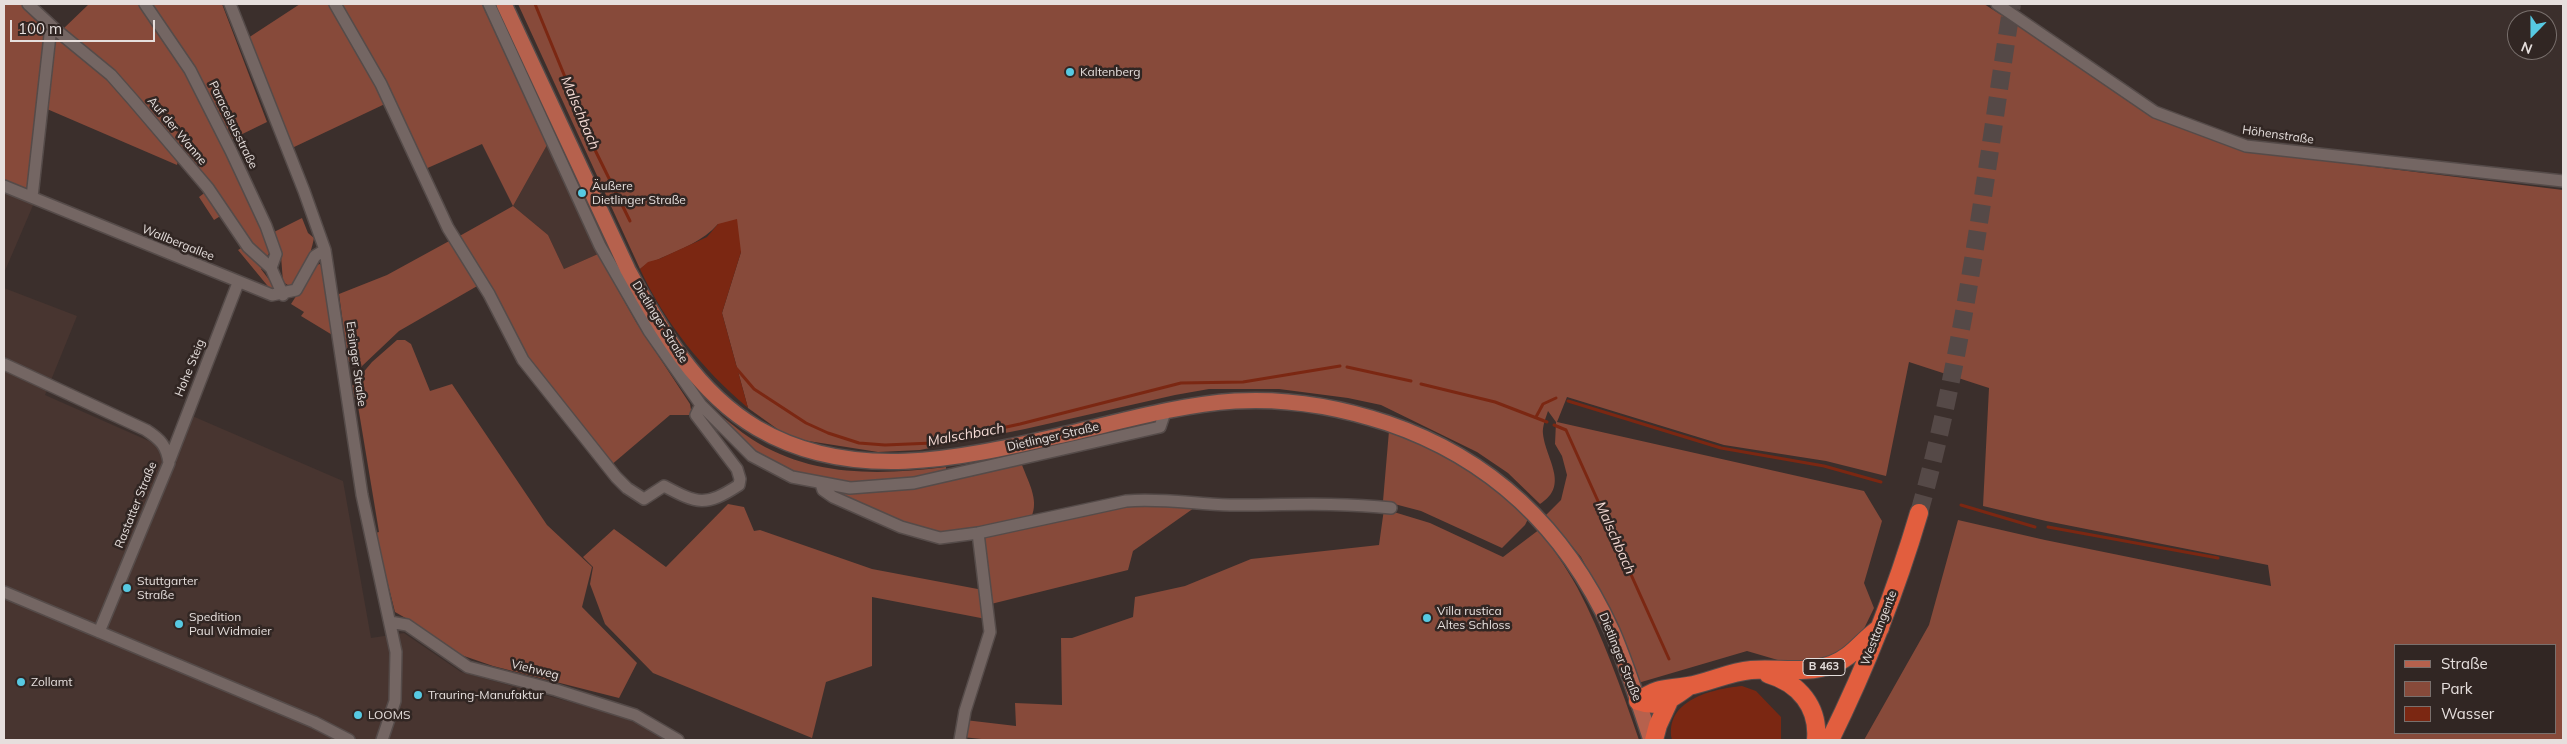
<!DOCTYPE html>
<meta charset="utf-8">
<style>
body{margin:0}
#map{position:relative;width:2567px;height:744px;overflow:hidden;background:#3b2f2c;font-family:Mulish,sans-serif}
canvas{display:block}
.frame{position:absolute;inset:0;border:5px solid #e6dfdd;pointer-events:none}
.legend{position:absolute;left:2394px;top:644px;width:162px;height:90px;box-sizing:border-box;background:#312623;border:1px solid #79706d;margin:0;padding:6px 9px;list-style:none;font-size:15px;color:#e6dfdd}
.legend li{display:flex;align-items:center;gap:10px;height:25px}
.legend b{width:25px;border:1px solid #79706d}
.north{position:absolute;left:2507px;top:10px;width:50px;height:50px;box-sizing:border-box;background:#312623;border:1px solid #79706d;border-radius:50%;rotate:202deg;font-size:14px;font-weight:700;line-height:20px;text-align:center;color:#e6dfdd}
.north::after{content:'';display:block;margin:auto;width:18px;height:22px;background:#57c9e2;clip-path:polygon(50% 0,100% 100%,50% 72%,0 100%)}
.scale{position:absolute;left:10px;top:20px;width:145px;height:22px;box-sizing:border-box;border:2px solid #e6dfdd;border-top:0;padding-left:6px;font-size:15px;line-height:18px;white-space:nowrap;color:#e6dfdd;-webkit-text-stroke:4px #312623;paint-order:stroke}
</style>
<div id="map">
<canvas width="2567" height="744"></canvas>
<div class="frame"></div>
<ul class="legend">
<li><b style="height:6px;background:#b6614d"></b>Straße</li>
<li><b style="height:14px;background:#874a3a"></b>Park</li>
<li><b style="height:14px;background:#7b2712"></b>Wasser</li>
</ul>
<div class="north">N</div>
<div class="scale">100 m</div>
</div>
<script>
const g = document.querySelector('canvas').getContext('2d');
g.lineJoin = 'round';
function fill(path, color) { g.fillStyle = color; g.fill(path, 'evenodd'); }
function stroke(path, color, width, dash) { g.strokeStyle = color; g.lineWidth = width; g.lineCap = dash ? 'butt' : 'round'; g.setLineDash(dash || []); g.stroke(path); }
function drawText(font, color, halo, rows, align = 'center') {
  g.font = font + ' Mulish,sans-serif'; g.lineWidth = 5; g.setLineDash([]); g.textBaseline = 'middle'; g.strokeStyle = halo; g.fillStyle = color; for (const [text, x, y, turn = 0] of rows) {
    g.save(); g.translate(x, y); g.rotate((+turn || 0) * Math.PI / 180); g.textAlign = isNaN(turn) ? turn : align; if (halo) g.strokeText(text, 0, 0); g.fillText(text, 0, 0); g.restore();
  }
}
const built = new Path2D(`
 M547,145l51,109 -34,15 -16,-34 -35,-29z
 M4,191l30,12 -30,70z
 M4,288l73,28 -32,79 131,58 14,-38 153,66 28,157 33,-5 57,39 153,42 41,17 14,9h-665z`);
const green = new Path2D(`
 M4,4h17l26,24 -17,163 -26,-11z
 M89,4h52l47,71 79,160 4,16 -4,5 -8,-2 -49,-66 -148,-158z
 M147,4h75l45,118 -39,19z
 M300,4h31l56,99 -95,45 -44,-110z
 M338,4h144l65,141 -34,61 35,29 16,34 34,-15 38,68 54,82 2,11h-22l-60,51 -86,-108 -68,-120 57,-32 -31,-62 -59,26z
 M518,4h1466l57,36 112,77 99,35 311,38v550h-699l65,-115 29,-105 87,20 226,46 -3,-21 -222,-44 -63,-15 6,-118 -80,-26 -23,114 -60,-15 -102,-16 -157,-48 -10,25 307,69 18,30 -18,62 10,25 -15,31 -29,21 -42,3 -41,-12 -109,32 -30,-76 -27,-50 -35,-42 15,-15 6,-25 -5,-19 -7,-12 1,-22 -8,-11c-2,6 -6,16 -5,23 3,26 27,51 -3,70l-32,-31 -31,-21 -96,-47 -33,-7 -69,-9h-70l-34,6 -150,34 -105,21 -42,2 -76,-12 -19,-7 -35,-25 -26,-95 19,-61 -23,-28c-15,17 -36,25 -57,34 -8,4 -14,5 -21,11zM2396,645h160v88h-160z
 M54,37h6l47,38 71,86 -1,4 -130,-56z
 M207,191l15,24 -8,5 -15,-23z
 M302,218l6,15 6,5c-4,19 -10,35 -23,49l-8,-5 -2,-26 -9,-23z
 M451,240l28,45 -80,46 -38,36 -13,-6 -9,-67 48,-19z
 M243,247l20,20 -2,2 12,16 -2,5 -33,-40z
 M320,264l4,5 10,67 -33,-20 3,-4 -13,-8 25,-39z
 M397,340h8l6,4 19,47 22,-7 95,141 45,42 -10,40 55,56 -18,35 -126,-32 -29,-10 -22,-8 -33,-28 -14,-8 -20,-79 4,-1 -21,-126 -7,-19 21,-25z
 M717,413c14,10 27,22 41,30 58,34 123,32 188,24v5l-50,10 -45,1 -54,-8 -42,-23z
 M1389,431c52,20 102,44 139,88l-3,6 -23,23 -81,-37 -38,-10z
 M1016,462l6,3c7,19 19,38 7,56l-88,14 -42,-12 -68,-33 28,3z
 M1134,503l60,5 -61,43 -5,19 -137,34 -8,-60 2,-8z
 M728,504l16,3 10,24 6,-1 112,39 111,21 3,29 -114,-22v69l-46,16 -14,56 -159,-65 -48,-49 -15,-40 3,-17 -10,-10 31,-28 52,38z
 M1384,509l46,14 73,34 37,-28c12,19 26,38 37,58 26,49 44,101 62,153h-648l-29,-3 3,-17 51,6 -1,-23 47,2 -1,-67h11l61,-21 2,-20 50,-11 66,-27 128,-14z`);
const water = new Path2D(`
 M737,219l4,33 -19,61 26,95c-46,-39 -83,-85 -108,-139l8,-7 11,-3 48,-22 11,-13z
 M1742,686l14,5 25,26v23h-109c-8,-40 40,-51 70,-54z`);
const stream = new Path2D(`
 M535,4l60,146 35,71
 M1347,367l64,14
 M736,368l18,21 52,34 22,10 31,10 26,2 48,-2 87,-19 161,-41 62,-1 97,-16
 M1421,384l74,18 52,20
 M1568,401l153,47 103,18 57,16
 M1536,417l7,-13 13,-6
 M1554,425l12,5 103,229
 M1961,505l74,22
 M2048,527l170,31`);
const highwayTunnel = new Path2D(`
 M1919,513c47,-166 66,-339 93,-509`);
const minor = new Path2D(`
 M28,4l27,25 56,46 22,25 75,88 40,59 23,21 12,27
 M145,4l45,66 41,81 35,75 10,28 -5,14
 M230,4l74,187 21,59 37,245 34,157 -1,49 -13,39
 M335,4l46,80 67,144 41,66 34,66 93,117 11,11 17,11 20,-13c34,18 41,21 75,-1l1,-6 -3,-10 -41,-54 5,-10
 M489,4l111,242 49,85 52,74 51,51 40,21 58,11 64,-5 246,-56 5,-15
 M1997,4l158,108 91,34 317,35
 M4,186l268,109 24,-5 19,-34 10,-6
 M32,197l18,-162 5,-6
 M4,364l142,66c14,9 21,16 23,33l-70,169
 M170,459l68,-176
 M821,484l2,6 10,7 68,30 39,11 38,-5 148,-32c37,-3 67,3 104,4 53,0 108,-3 161,3
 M4,592l310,130 35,18
 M390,622l17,3 61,42 88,23 79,25 43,25
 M960,740l5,-29 25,-79 -12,-99`);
const major = new Path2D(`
 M504,4l124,266c33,60 68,122 129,158 94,55 201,31 301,8 58,-13 117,-31 177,-35 51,-3 104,6 152,22 106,36 179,107 225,208 15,35 27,73 39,109`);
const highway = new Path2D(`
 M1768,674c31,9 51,33 48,66
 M1638,701c23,-15 26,-11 50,-15 22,-4 41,-14 63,-16 27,-2 55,4 80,-5 21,-7 31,-25 49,-37
 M1638,701c22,8 33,-2 51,-15
 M1654,740l4,-15 11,-24
 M1830,740c36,-73 66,-149 89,-227`);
const markers = [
 [1070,72,5,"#57c9e2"],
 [582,193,5,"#57c9e2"],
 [127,588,5,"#57c9e2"],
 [1427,618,5,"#57c9e2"],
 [179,624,5,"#57c9e2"],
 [21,682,5,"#57c9e2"],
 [418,695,5,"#57c9e2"],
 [358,715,5,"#57c9e2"]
];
const shields = [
 [1824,667,42]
];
const shieldNames = [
 ["B 463",1824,667]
];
const poiNames = [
 ["Kaltenberg",1080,72],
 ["Äußere",592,186],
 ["Dietlinger Straße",592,200],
 ["Stuttgarter",137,581],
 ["Straße",137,595],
 ["Villa rustica",1437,611],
 ["Altes Schloss",1437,625],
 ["Spedition",189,617],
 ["Paul Widmaier",189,631],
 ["Zollamt",31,682],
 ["Trauring-Manufaktur",428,695],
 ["LOOMS",368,715]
];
const streetNames = [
 ["Paracelsusstraße",233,125,64],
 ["Auf der Wanne",177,131,50],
 ["Höhenstraße",2278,135,8],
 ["Wallbergallee",178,243,22],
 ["Dietlinger Straße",660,322,58],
 ["Ersinger Straße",356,364,82],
 ["Hohe Steig",190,368,-68],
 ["Dietlinger Straße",1053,437,-13],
 ["Rastatter Straße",136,505,-68],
 ["Westtangente",1879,628,-69],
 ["Dietlinger Straße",1620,657,68],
 ["Viehweg",535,670,14]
];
const waterNames = [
 ["Malschbach",580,113,67],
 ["Malschbach",966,435,-10],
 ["Malschbach",1615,538,66]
];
fill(built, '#483530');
fill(green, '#874a3a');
fill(water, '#7b2712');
stroke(stream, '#7b2712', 3);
stroke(highwayTunnel, '#554947', 18, [18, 9]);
stroke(minor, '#554b49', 14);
stroke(major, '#554b49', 18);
stroke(highway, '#554b49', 20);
stroke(minor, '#746663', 11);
stroke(major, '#b6614d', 15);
stroke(highway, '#e25e3e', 18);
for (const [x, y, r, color] of markers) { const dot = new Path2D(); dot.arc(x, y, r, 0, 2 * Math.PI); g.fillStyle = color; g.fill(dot); stroke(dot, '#312623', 2); }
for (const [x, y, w] of shields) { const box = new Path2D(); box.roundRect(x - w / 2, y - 8.5, w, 17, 4); g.fillStyle = '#312623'; g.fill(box); stroke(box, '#e6dfdd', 1); }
drawText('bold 11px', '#e6dfdd', null, shieldNames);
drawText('12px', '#e6dfdd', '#312623', poiNames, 'left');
drawText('12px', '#e6dfdd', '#312623', streetNames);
drawText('italic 14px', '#f4dad4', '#312623', waterNames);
</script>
